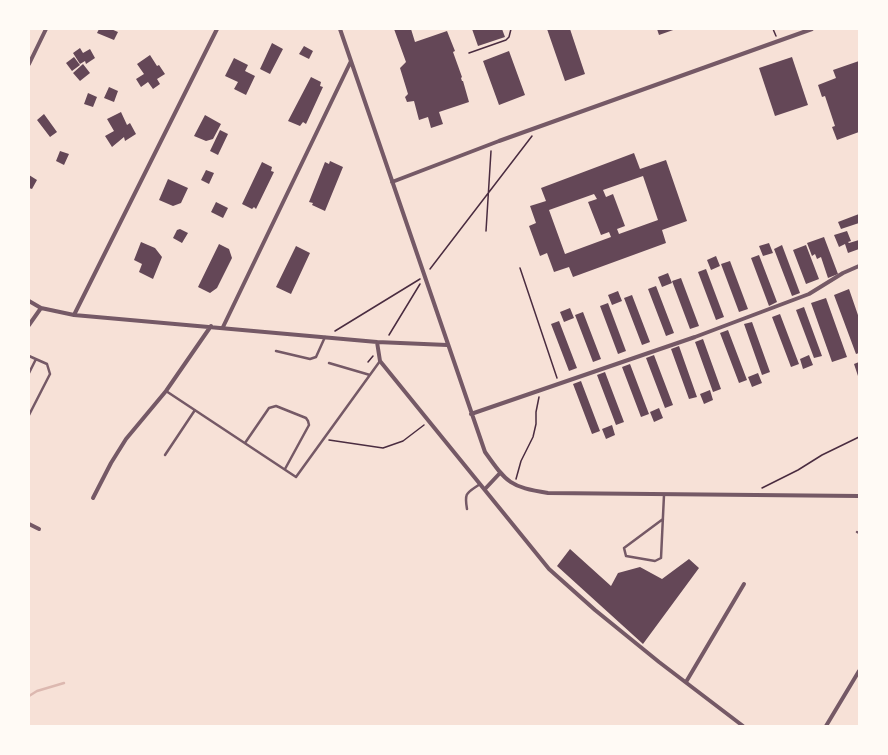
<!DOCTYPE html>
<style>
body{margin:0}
#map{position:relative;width:888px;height:755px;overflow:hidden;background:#f7e1d7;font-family:Montserrat,sans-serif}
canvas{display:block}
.frame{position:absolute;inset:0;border:30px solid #fffaf5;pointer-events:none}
</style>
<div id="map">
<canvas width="888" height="755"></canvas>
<div class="frame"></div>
</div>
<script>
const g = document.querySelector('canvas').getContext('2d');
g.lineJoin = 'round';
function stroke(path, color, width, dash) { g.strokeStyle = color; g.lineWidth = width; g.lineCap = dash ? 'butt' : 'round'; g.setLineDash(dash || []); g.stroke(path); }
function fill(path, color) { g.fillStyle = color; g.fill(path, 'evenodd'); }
const stream = new Path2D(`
 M29,696l8,-5 27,-8`);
const building = new Path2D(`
 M99,29h12l7,3 -4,8 -17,-7z
 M394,29h17l4,13 32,-11 8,20 -2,1 9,25 -1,1 1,3h1l6,21 -30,10 4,12 -12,4 -3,-11 -9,3 -5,-19 -7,1 -2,-5 3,-3 -8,-26 6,-6z
 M472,29h30l3,8 -27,9z
 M547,29h23l15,45 -20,7z
 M657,29h19l-17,6z
 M272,43l11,6 -13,25 -10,-5z
 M304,46l9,5 -4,8 -10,-5z
 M80,48l3,5 7,-4 5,9 -9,6 -1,-3 -5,3 -7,-11z
 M509,51l16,44 -26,10 -16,-44z
 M150,55l7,11 2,-1 6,9 -8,5 3,5 -7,5 -5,-7 -7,5 -5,-8 8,-5 -7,-10z
 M74,57l6,8 -8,6 -6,-8z
 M792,57l16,48 -33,11 -16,-48z
 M234,58l14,7 -3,6 10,5 -9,19 -12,-6 4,-7 -13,-6z
 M859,61v71l-22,8 -5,-13 3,-1 -10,-30 -3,1 -4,-12 18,-7 -3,-8z
 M83,64l7,9 -10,8 -7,-8z
 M311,77l10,5 -1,4 3,1 -17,37 -3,-2 -3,4 -12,-5z
 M109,87l9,4 -4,11 -10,-4z
 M88,93l9,4 -4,10 -9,-3z
 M121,112l6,13 3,-2 6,11 -11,7 -1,-4 -12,10 -7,-11 9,-5 -7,-12z
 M44,114l13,18 -7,5 -13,-17z
 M205,115l16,9 -8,15 -7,2 -12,-5z
 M220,130l8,4 -10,21 -8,-4z
 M60,151l9,3 -5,11 -8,-4z
 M634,153l6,16 26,-9 21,61 -25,9 4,13 -93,34 -4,-10 -15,5 -7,-19 -7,3 -11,-30 7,-3 -6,-17 16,-5 -5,-13zM643,176l15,44 -39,14 -2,-5 8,-3 -12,-32 -7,3 -3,-7zM594,194l3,5 -9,3 13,33 8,-3 2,5 -46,17 -16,-44z
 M330,161l13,6 -18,44 -13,-6 1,-2 -4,-1 16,-40 4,2z
 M262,162l10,5 -1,4 3,1 -18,37 -2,-2 -2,2 -10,-5z
 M206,170l8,3 -5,11 -8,-4z
 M29,175l8,5 -5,9 -3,-1z
 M168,179l20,9 -7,15 -8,3 -14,-6z
 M216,202l12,6 -5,10 -12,-6z
 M859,214v9l-18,6 -3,-7z
 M180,229l8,4 -6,10 -9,-5 4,-8z
 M847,231l4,10 -3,1 1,1 10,-3v9l-11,4 -3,-9 -6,3 -5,-12z
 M824,237l14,37 -10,4 -7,-21 -4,2 -2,-5 -3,2 -5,-13z
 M141,242l14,6 7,9 -9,22 -14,-7 3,-8 -8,-4z
 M769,243l4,10 -10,3 -4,-10z
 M219,244l10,5 3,9 -15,30 -7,5 -12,-6z
 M782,245l18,48 -8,3 -18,-47z
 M806,245l13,34 -13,5 -13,-34z
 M296,246l14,7 -19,41 -15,-7z
 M759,255l18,47 -8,4 -18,-48z
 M716,256l4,10 -9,4 -4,-10z
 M730,261l18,48 -9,3 -18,-48z
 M706,269l18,48 -8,3 -18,-48z
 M668,273l4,10 -10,4 -4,-10z
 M681,278l18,48 -9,3 -18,-48z
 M656,286l18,47 -8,3 -18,-47z
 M849,289l10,29v35l-3,1 -22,-59z
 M618,291l4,10 -10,4 -4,-10z
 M632,295l18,47 -8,3 -18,-47z
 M826,298l21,59 -15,5 -21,-59z
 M608,303l18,48 -8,3 -18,-48z
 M804,307l18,49 -8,2 -18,-48z
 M570,308l4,10 -10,4 -4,-10z
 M583,312l18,47 -8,3 -18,-47z
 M780,314l19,50 -8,3 -19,-50z
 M559,321l18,47 -8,3 -18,-47z
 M752,322l18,50 -8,3 -18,-51z
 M728,330l19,50 -8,3 -19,-50z
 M703,339l18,50 -8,3 -18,-50z
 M679,346l18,51 -8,2 -18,-50z
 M654,355l19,50 -8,3 -19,-50z
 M809,355l4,10 -10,4 -3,-10z
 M859,362v17l-5,-15z
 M630,364l19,50 -8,3 -19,-50z
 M605,372l19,50 -8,3 -19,-50z
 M758,373l4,10 -10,4 -4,-10z
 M581,381l19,50 -8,3 -19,-50z
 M710,390l3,10 -9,4 -4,-10z
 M659,408l4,10 -9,4 -4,-10z
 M612,425l3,10 -9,4 -4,-10z
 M570,549l41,37 7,-13 22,-6 22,12 27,-20 10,9 -56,76 -86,-78z`);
const path = new Path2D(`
 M773,29l3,7
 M469,53l37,-13 3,-3 2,-8
 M486,231l5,-80
 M520,268l37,110
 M430,269l102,-133
 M335,331l85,-52
 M389,335l31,-51
 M368,362l5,-6
 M329,440l54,8 20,-7 21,-16
 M516,479l5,-18 12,-24 3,-13v-12l3,-15
 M762,488l36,-18 24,-15 37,-18`);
const service = new Path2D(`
 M276,351l34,8 6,-2 9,-20
 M29,356l18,8 3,10 -21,41
 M329,363l41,12
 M29,373l7,-14
 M166,391l130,86 84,-116
 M245,443l24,-35 7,-2 30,12 2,3 1,4 -24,44
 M165,455l30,-45
 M467,509c-3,-17 0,-16 13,-25
 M663,519l-39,29 2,8 29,5 6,-3 3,-63
 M857,532l2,1`);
const minor = new Path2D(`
 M340,29l145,423c22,31 25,35 63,41l311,3
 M29,64l17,-35
 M392,182l107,-41 313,-112
 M29,301l12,7 33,7 303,27 70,3
 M74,315l143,-286
 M29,325l12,-17
 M223,327l128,-266
 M377,342l3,19 169,208 46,41 64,52 84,64
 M471,414l224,-77 114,-43 34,-21 16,-7
 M485,489l15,-16
 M93,498l18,-35 15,-24 40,-48 45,-65
 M29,524l10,5
 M686,682l58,-98
 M826,726l33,-55`);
stroke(stream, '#dcb8b0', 2.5);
fill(building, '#644757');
stroke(path, '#4a2c40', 1.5);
stroke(service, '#755966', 2.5);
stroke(minor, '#755966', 4);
</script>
